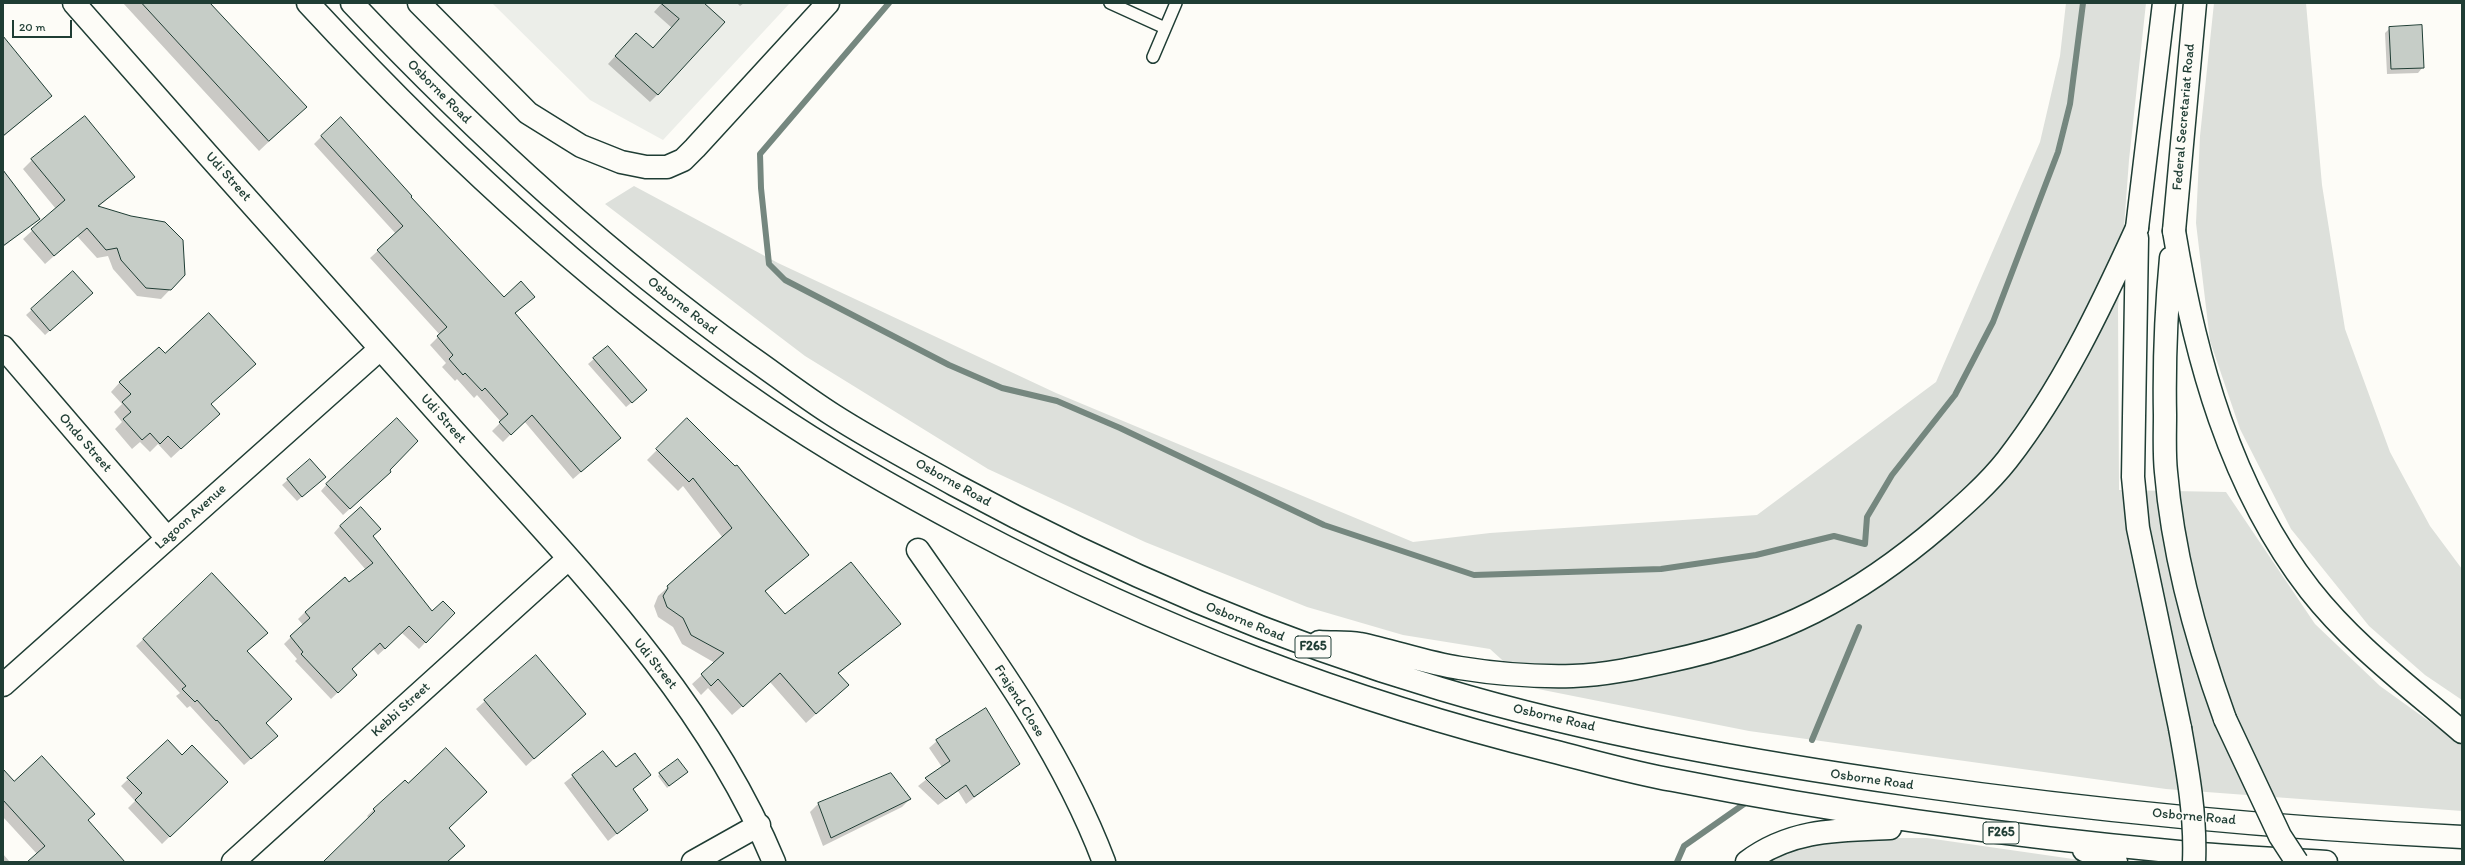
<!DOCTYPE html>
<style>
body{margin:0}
#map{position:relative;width:2465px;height:865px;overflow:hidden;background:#fdfcf7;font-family:Itim,sans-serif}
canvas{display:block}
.frame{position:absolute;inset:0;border:4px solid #1f3d34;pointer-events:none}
.scale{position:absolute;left:12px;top:20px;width:60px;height:18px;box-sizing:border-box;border:2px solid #1f3d34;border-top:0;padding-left:5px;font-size:12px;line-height:14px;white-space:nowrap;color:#1f3d34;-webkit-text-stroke:3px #fdfcf7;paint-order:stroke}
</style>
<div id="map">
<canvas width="2465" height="865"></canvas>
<div class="frame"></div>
<div class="scale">20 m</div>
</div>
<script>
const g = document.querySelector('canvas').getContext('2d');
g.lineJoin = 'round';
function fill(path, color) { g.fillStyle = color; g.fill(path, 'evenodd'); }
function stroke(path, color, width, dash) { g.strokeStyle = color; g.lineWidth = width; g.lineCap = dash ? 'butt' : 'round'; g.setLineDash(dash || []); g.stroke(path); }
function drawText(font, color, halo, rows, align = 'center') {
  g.font = font + ' Itim,sans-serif'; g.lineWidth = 3; g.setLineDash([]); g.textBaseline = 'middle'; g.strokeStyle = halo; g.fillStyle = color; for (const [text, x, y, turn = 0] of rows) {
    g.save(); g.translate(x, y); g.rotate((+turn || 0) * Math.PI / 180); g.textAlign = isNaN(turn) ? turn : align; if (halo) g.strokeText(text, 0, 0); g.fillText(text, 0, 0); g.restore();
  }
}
const built = new Path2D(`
 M492,3h298l-127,137 -73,-40z`);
const green = new Path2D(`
 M2066,3h80l-17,157 -11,147 1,183 107,2 89,132 65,62 82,59v66l-296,-22 -417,-58 -216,-43 -43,-39 -87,-14 -96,-28 -162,-65 -157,-73 -183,-113 -200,-152 29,-18 144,77 278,130 357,149 77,-9 267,-18 179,-133 104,-240 20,-86z
 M2214,3h92l16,182 23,144 45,123 40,74 32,43v131l-37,-25 -56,-49 -78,-97 -51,-100 -30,-88 -14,-118 4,-87z
 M1827,838h100l167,24h-331l7,-6z`);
const shadow = new Path2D(`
 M123,3h87l85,114 -36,34z
 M662,3h41l-45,91 -8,8 -42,-38 20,-22 24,8 20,-22 -18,-16z
 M737,3h7l-4,3z
 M2390,28l33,39 -5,6 -31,1 -2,-41z
 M3,38l48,58 -48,41z
 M322,136l87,61 95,101 22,6 -11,10 105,124 -47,41 -49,-58 -21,21 -11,-11 9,-9 -24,-27 -3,3 -17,-19 -2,2 -13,-14 4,-4 -16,-18 10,-10 -70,-77 26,-24 -82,-90z
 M32,160l102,17 -36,30 86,68 -23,24 -24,-3 -24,-27 -5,-13 -11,2 -20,-22 -32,28 -22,-25 33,-30 -33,-40z
 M3,171l35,48 -35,28z
 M73,272l13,26 -41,37 -19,-20z
 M608,347l33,48 -15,12 -38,-43z
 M120,382l90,22 -1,19 -38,35 -13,-14 -8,8 -10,-10 -8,7 -17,-20 7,-7 -8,-10 8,-8 -11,-12z
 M687,420l121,135 -43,37 20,23 114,9 -61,50v20l-32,29 -36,-41 -38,33 -24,-27 -7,7 -9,-11 23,-21 -33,-19 -9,-17 -15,-10 -4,-11 4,-10 65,-58 -40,-52 -5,5 -31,-31z
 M310,460l9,22 -22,19 -15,-16z
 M388,470l-4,8 -41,37 -22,-24 6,-7z
 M340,526l32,10 60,77h22l-35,36 -17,-16 -24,22 -5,-6 -23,21 -1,12 -18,17 -36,-38 2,-2 -13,-15 19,-19 -5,-6 7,-7 40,-33 4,4 17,-13 -32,-37z
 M212,575l34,76 23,92 -25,22 -54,-59 -3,2 -11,-12 4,-3 -44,-47z
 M535,657l42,64 -51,45 -50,-57z
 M986,709l32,55 -52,40 -8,-13 -20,14 -20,-19 24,-19 -13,-19 8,-7z
 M168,741l14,15 44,26 -64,62 -34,-36 7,-7 -14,-15z
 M603,752l13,17 34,6 -18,15 15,19 -39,32 -44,-58z
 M3,771l11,11 73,39 26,41h-84l8,-8 -34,-37z
 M660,774h24l-17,14 -9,-12z
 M891,774l19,25 -8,8 -79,39 -13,-34 8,-8z
 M408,785l40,43 -2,34h-122l45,-44 -2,-2 7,-7z
 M3,854l7,8h-7z`);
const stream = new Path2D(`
 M889,3l-129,151 1,34 8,76 16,16 164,85 53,23 55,13 63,27 204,97 150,50 187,-6 95,-14 78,-19 31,8 2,-27 25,-42 63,-80 38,-73 65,-170 12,-48 13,-101
 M1812,740l47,-113
 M1677,862l7,-16 60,-42`);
const building = new Path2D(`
 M142,3h68l97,104 -38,34z
 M661,3h43l21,19 -67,73 -43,-39 21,-23 17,15 26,-29z
 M2422,25l2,43 -33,1 -2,-42z
 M3,36l49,60 -49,40z
 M85,116l50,61 -37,29 33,10 34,6 18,18 2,35 -14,15 -25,-2 -25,-28 -4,-12 -11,2 -19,-22 -33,28 -23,-27 34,-29 -34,-41z
 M341,117l71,79 -1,1 93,100 17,-16 14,16 -20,16 106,125 -40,34 -49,-57 -21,20 -12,-13 9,-8 -23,-26 -3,3 -17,-18 -2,2 -14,-16 4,-4 -16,-19 10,-9 -70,-77 26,-24 -82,-90z
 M3,170l37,49 -37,27z
 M73,271l20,22 -43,38 -19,-22z
 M209,313l47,51 -45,40 9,10 -39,35 -13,-13 -8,8 -10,-11 -8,7 -19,-21 8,-7 -9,-10 9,-8 -12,-12 40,-35 6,6z
 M608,346l39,44 -15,13 -39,-45z
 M397,418l21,23 -28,29 1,2 -41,37 -24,-25z
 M687,418l48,48 2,-1 72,90 -44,36 20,23 66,-52 50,62 -63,49 11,12 -33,29 -36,-41 -37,34 -25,-28 -7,7 -10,-12 23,-21 -33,-18 -8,-17 -16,-11 -4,-11 5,-8 -1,-2 65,-58 -39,-50 -4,4 -33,-33z
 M310,459l16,18 -24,20 -15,-18z
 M361,507l20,22 -8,7 59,75 11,-10 12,12 -29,30 -17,-17 -24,23 -5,-6 -28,26 5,6 -19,18 -37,-39 2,-2 -13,-16 20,-18 -5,-6 40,-35 4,5 24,-19 -33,-37z
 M212,573l56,60 -21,18 45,48 -26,24 12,13 -27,23 -34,-39 -1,1 -19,-21 -2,2 -13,-13 4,-3 -43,-47z
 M536,655l50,59 -52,45 -50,-59z
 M986,708l34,56 -46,33 -8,-12 -20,14 -21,-21 25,-17 -14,-21z
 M168,740l14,15 10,-10 36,37 -58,55 -35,-37 7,-7 -15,-15z
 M446,748l41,44 -38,36 16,18 -18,16h-124l52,-51 -2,-2 32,-29 3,3z
 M603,751l13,16 19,-14 16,22 -18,14 15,21 -31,24 -45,-59z
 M42,756l53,58 -7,6 37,42h-98l18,-16 -42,-46v-31l11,12z
 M678,759l10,13 -19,14 -10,-13z
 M891,773l20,26 -80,39 -13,-35z`);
const service = new Path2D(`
 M1110,3l55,25
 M1153,57l23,-54`);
const minor = new Path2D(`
 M74,3c123,140 246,279 371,418 121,136 258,270 329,441
 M419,3l109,110 53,33 40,16 25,5h21l16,-7 12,-12 133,-145
 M3,347l164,191
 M918,550c69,99 143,198 186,312
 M3,685l377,-336
 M233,862l335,-303
 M693,862l66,-37`);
const secondary = new Path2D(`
 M2137,228l27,-225
 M2174,231l21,-228`);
const primary = new Path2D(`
 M308,3c135,146 293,293 458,405 66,45 135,84 205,121 188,99 375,171 581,222 40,10 81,22 121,29 167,33 336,56 506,72 48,5 98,7 147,10
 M352,3c121,128 251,248 394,351 29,20 57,42 87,61 39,25 81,47 122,70 155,84 317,154 486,204 154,46 313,73 472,96 181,26 365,43 549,52
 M2174,231c21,126 56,256 136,359 43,55 100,97 152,142
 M2137,238l-4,239 5,51 42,200
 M2171,258c-5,53 -7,104 -6,157 0,19 -1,39 1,57 7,85 30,167 59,247
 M1319,642c14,1 28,0 41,2 34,7 66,19 100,24 37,6 75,9 113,8 32,-1 64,-8 96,-15 109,-23 187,-63 272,-136 23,-20 47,-41 66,-65 55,-71 93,-151 130,-232
 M2084,850l32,12
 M1747,862c44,-33 91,-32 143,-34`);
const primaryBridge = new Path2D(`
 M2225,719l55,117 17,26
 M2180,728c8,44 16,89 14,134`);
const shields = [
 [1313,647,36],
 [2001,833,36]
];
const shieldNames = [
 ["F265",1313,647],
 ["F265",2001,833]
];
const streetNames = [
 ["Osborne Road",439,92,45],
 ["Federal Secretariat Road",2184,117,-85],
 ["Udi Street",228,177,48],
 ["Osborne Road",682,306,38],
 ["Udi Street",443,419,48],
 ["Ondo Street",85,443,49],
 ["Osborne Road",953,483,29],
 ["Lagoon Avenue",191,517,-42],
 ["Osborne Road",1245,622,22],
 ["Udi Street",655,664,51],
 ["Frajend Close",1019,701,58],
 ["Kebbi Street",401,710,-42],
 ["Osborne Road",1554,718,13],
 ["Osborne Road",1872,780,8],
 ["Osborne Road",2194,817,5]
];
fill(built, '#eceee9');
fill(green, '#dde0db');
fill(shadow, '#0003');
stroke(stream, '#75877f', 6);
fill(building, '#c6cdc7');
stroke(building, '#1f3d34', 1);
stroke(service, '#1f3d34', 14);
stroke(minor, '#1f3d34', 25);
stroke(secondary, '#1f3d34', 25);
stroke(primary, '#1f3d34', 25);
stroke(service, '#fdfcf7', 11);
stroke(minor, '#fdfcf7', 22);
stroke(secondary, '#fdfcf7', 22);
stroke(primary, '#fdfcf7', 22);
stroke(primaryBridge, '#1f3d34', 25, []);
stroke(primaryBridge, '#fdfcf7', 22);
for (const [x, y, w] of shields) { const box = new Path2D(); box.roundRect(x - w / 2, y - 11, w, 22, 3); g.fillStyle = '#fdfcf7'; g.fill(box); stroke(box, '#1f3d34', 1); }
drawText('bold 13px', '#1f3d34', null, shieldNames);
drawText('14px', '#1f3d34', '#fdfcf7', streetNames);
</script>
